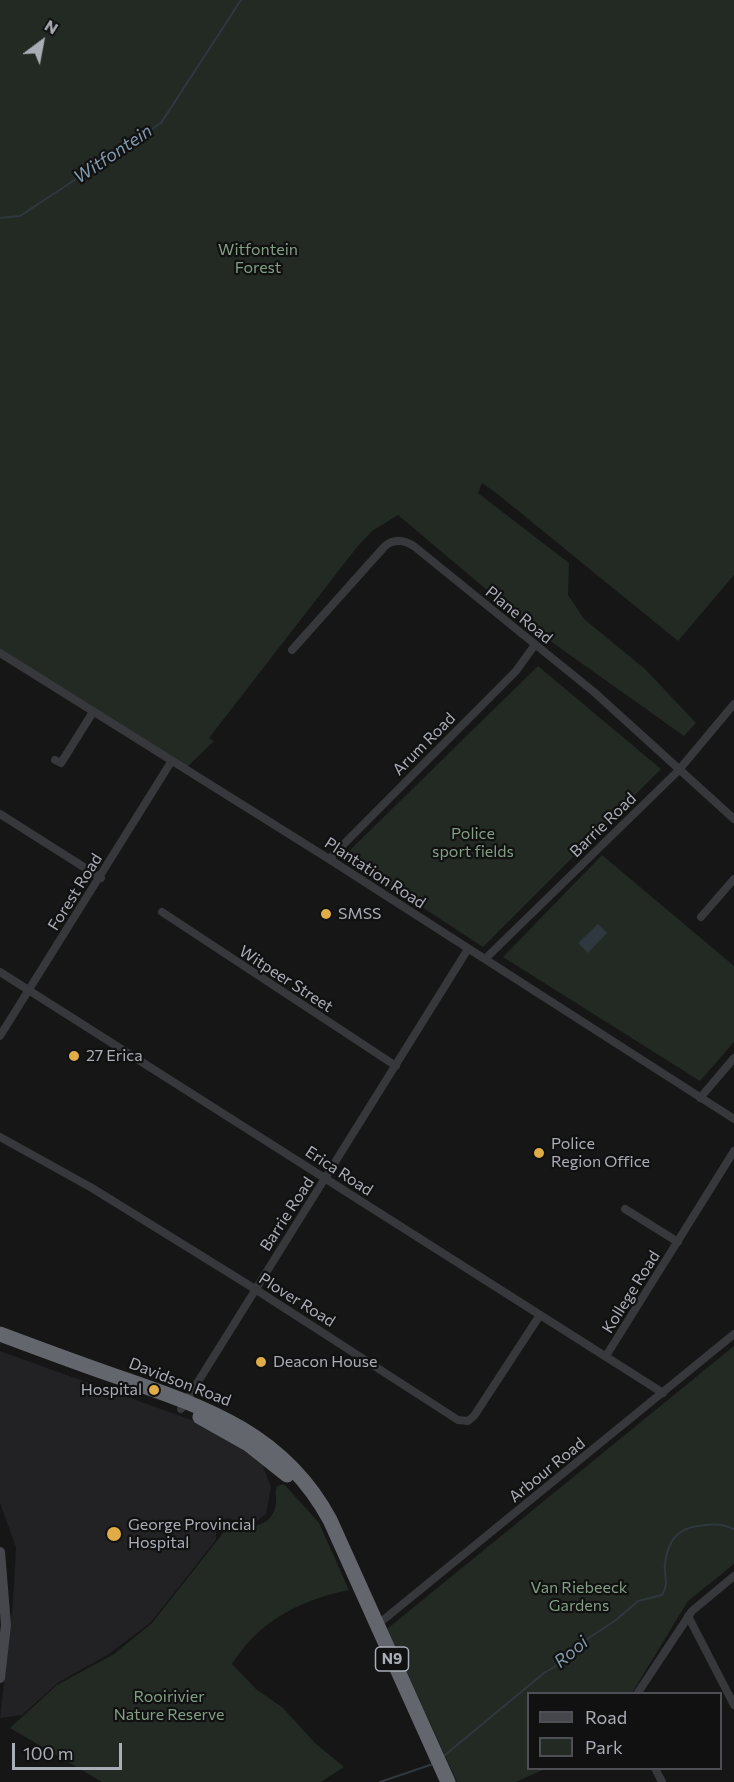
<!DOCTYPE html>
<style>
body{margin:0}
#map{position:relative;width:734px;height:1782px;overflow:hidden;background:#161617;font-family:Commissioner,sans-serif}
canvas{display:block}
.legend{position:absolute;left:527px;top:1692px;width:195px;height:78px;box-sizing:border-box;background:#111112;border:2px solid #4e4f54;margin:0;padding:8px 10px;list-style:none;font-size:18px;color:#a9adb6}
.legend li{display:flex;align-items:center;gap:12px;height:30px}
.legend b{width:30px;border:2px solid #4e4f54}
.north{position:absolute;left:12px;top:12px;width:60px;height:60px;-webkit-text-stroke:4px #111112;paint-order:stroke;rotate:32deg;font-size:16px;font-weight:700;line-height:24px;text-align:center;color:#a9adb6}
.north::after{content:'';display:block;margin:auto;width:21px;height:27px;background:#a9adb6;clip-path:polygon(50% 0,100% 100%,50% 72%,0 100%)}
.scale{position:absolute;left:12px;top:1743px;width:110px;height:27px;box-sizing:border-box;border:3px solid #a9adb6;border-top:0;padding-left:8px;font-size:18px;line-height:21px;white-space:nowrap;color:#a9adb6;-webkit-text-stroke:4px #111112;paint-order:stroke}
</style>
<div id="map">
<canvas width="734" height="1782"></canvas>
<ul class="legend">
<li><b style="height:8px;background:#45474c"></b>Road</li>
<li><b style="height:16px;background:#222a23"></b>Park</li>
</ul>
<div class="north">N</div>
<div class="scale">100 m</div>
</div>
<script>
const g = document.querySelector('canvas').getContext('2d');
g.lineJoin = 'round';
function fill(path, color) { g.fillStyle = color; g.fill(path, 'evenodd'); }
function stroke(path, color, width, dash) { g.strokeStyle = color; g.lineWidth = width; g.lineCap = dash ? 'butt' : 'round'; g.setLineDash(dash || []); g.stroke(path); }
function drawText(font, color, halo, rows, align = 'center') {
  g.font = font + ' Commissioner,sans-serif'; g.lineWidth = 4.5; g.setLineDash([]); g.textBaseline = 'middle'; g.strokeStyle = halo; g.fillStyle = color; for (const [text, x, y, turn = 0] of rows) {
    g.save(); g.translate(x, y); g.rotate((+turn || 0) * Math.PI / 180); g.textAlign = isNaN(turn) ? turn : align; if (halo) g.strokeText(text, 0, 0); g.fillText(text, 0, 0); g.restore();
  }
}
const built = new Path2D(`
 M0,1351l208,75 52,33 11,28 -5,27 -9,7 -9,4 -19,-7 -8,2 -5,8v12l-65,82 -42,32 -50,28 -37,33 -22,3 13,-115 3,-56 -16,-44z`);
const green = new Path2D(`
 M0,0h734v575l-56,66 -183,-149 -13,-9 -4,10 91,70 -1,32 16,24 61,50 51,54 -12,13 -152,-108 -134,-113 -26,16 -15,16 -148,191 5,3 -29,28 -185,-118z
 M538,666l123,103 -178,178 -139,-91z
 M602,855l132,111v76l-34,39 -197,-124z
 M734,1346v218l-46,37 -56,92 -104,1v74l17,1 -29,13h-59l-70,-153z
 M284,1484l35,39 30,67c-49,10 -90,31 -117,74l24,25 27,19 32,35 29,24 -23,15h-219l-92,-54 47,-43 57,-31 38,-31 79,-100c18,6 41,5 45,-19 1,-7 -2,-11 1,-18z`);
const water = new Path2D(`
 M598,924l9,9 -19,20 -10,-10z`);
const stream = new Path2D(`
 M0,218l20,-2 141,-93 80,-123
 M445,1755l99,-82 17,-10 8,-12 47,-31 22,-19 24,-6c8,-12 1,-20 3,-32 3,-21 11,-34 33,-37 15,-2 22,-3 36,3
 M380,1782l53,-18`);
const street = new Path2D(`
 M292,650l93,-104c10,-8 20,-6 30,1l179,145 140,127
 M0,653l329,206 405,260
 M55,760l6,3 32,-51
 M0,814l101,64
 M329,859l187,-188 18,-25
 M162,912l234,154
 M701,917l33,-38
 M485,959l193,-188 56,-67
 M0,972l663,421
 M0,1036l171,-274
 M700,1098l34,-40
 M0,1137l92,51 163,101 203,131 10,1 6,-5 66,-101
 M625,1209l53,33
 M606,1356l128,-205
 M181,1409l287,-460
 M688,1616l46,89
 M377,1625l357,-291
 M637,1694l55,-83 42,-35
 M655,1768l7,14`);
const secondary = new Path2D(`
 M0,1552l6,73 -6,53`);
const highway = new Path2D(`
 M0,1334c40,15 80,30 121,44 86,30 163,56 209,142l118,262
 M200,1417l48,27 39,31`);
const markers = [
 [326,914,6,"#e0ac45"],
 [74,1056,6,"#e0ac45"],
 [539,1153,6,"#e0ac45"],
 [261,1362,6,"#e0ac45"],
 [154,1390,6,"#e0ac45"],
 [114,1534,8,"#e0ac45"]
];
const shields = [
 [392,1659,33]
];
const shieldNames = [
 ["N9",392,1659]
];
const parkNames = [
 ["Witfontein",258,250],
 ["Forest",258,268],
 ["Police",473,834],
 ["sport fields",473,852],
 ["Van Riebeeck",579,1588],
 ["Gardens",579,1606],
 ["Rooirivier",169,1697],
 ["Nature Reserve",169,1715]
];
const streetNames = [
 ["Plane Road",519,615,39],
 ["Arum Road",424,744,-45],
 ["Barrie Road",603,825,-44],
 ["Plantation Road",375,873,33],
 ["Forest Road",75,892,-58],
 ["Witpeer Street",286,979,33],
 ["Erica Road",339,1171,33],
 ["Barrie Road",287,1214,-57],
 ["Kollege Road",631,1292,-58],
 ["Plover Road",297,1300,32],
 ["Davidson Road",180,1382,21],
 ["Arbour Road",547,1470,-39]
];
const poiNames = [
 ["SMSS",338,914],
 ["27 Erica",86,1056],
 ["Police",551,1144],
 ["Region Office",551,1162],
 ["Deacon House",273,1362],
 ["Hospital",142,1390,"right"],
 ["George Provincial",128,1525],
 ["Hospital",128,1543]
];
const waterNames = [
 ["Witfontein",113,154,-34],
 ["Rooi",571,1652,-40]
];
fill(built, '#222224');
fill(green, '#222a23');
fill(water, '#30383f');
stroke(stream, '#30383f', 2);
stroke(street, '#37383c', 8);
stroke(secondary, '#45474c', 10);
stroke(highway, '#63666c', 15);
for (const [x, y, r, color] of markers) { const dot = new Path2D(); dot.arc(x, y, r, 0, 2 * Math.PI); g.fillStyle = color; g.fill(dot); stroke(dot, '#111112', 2); }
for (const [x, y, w] of shields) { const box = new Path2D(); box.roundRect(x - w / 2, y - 12, w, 24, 4.5); g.fillStyle = '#111112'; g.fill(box); stroke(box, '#a9adb6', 1.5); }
drawText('bold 15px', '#a9adb6', null, shieldNames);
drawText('16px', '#829f84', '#111112', parkNames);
drawText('16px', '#a9adb6', '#111112', streetNames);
drawText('16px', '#a9adb6', '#111112', poiNames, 'left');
drawText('italic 18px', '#839aae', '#111112', waterNames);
</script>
